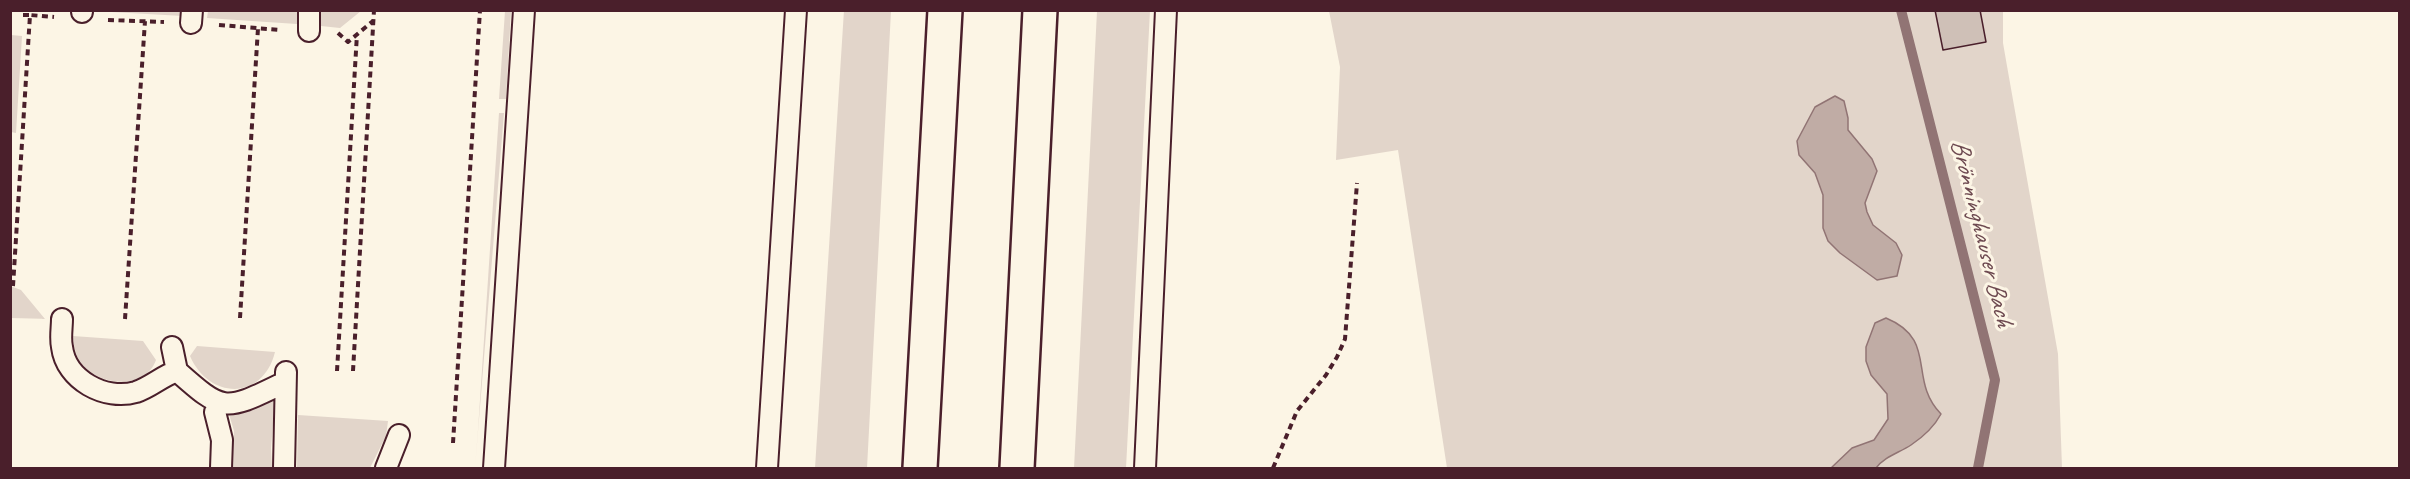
<!DOCTYPE html>
<meta charset="utf-8">
<style>
body{margin:0}
#map{position:relative;width:2410px;height:479px;overflow:hidden;background:#fcf5e5;font-family:Caveat,sans-serif}
canvas{display:block}
.frame{position:absolute;inset:0;border:12px solid #4a1f2b;pointer-events:none}
</style>
<div id="map">
<canvas width="2410" height="479"></canvas>
<div class="frame"></div>
</div>
<script>
const g = document.querySelector('canvas').getContext('2d');
g.lineJoin = 'round';
function fill(path, color) { g.fillStyle = color; g.fill(path, 'evenodd'); }
function stroke(path, color, width, dash) { g.strokeStyle = color; g.lineWidth = width; g.lineCap = dash ? 'butt' : 'round'; g.setLineDash(dash || []); g.stroke(path); }
function drawText(font, color, halo, rows, align = 'center') {
  g.font = font + ' Caveat,sans-serif'; g.lineWidth = 6; g.setLineDash([]); g.textBaseline = 'middle'; g.strokeStyle = halo; g.fillStyle = color; for (const [text, x, y, turn = 0] of rows) {
    g.save(); g.translate(x, y); g.rotate((+turn || 0) * Math.PI / 180); g.textAlign = isNaN(turn) ? turn : align; if (halo) g.strokeText(text, 0, 0); g.fillText(text, 0, 0); g.restore();
  }
}
const green = new Path2D(`
 M844,10l47,1 -24,457h-52z
 M93,11h90v5z
 M208,11h89v13l-90,-6z
 M321,11v-1l40,1 -21,17 -19,-2z
 M505,11h6l-5,88h-7z
 M1097,11h53l-24,457h-52z
 M1329,11h674v32l4,23 51,288 4,114h-615l-49,-318 -62,10 4,-93z
 M11,35l11,1 -6,97 -5,-1z
 M499,113h5l-29,355 3,-38z
 M10,286l11,4 24,29h6l-40,-1z
 M73,336l70,5 13,19c-11,31 -58,26 -75,3 -6,-8 -7,-17 -8,-27z
 M197,346l78,6c-12,49 -66,48 -85,4z
 M275,400l-4,48 1,20h-39l1,-37 -5,-17 22,-4z
 M298,415l90,6 -2,15 -16,32h-73z`);
const water = new Path2D(`
 M1835,96l9,5 4,17v12l24,29 5,12 -12,32 2,9 6,13 23,18 6,12 -5,21 -20,4 -37,-27 -12,-12 -5,-13v-33l-8,-22 -16,-18 -2,-14 18,-34z
 M1886,318c53,22 21,61 55,96 -7,13 -18,23 -30,31 -12,8 -26,11 -35,23h-45l21,-20 22,-8 14,-21 -1,-25 -16,-19 -5,-14v-14l9,-24z`);
const stream = new Path2D(`
 M1901,10l94,370 -17,88`);
const building = new Path2D(`
 M1935,10h45l6,32 -43,8z`);
const path = new Path2D(`
 M23,15h7
 M108,20l56,2
 M219,25l61,5
 M338,33l10,9 25,-21
 M13,286l17,-271 24,2
 M240,318l18,-290
 M125,319l20,-298
 M337,371l20,-337
 M353,371l21,-361
 M453,443l27,-433
 M1273,468l24,-57 29,-36 11,-18 8,-18 12,-156`);
const lane = new Path2D(`
 M82,12v-2
 M191,23l1,-13
 M309,31v-21
 M62,319c0,9 -2,19 0,28 4,33 43,54 74,45 15,-5 26,-16 41,-21l-5,-24
 M177,371c45,40 47,41 102,14l6,-1
 M220,404l-5,8 7,28 -1,28
 M284,468l2,-96
 M386,468l13,-33
 M494,468l30,-458
 M767,468l29,-458
 M1145,468l21,-458`);
const highway = new Path2D(`
 M920,468l25,-458
 M1017,468l23,-458`);
const waterNames = [
 ["Brönninghauser Bach",1981,233,76]
];
fill(green, '#e2d5ca');
fill(water, '#c0aca5');
stroke(water, '#917474', 1.5);
stroke(stream, '#917474', 10);
fill(building, '#cfc0b7');
stroke(building, '#4a1f2b', 1.5);
stroke(lane, '#4a1f2b', 24);
stroke(highway, '#4a1f2b', 38);
stroke(path, '#4a1f2b', 4, [6, 4.5]);
stroke(lane, '#fcf5e5', 20);
stroke(highway, '#fcf5e5', 33);
drawText('italic 26px', '#6d4950', '#fcf5e5', waterNames);
</script>
